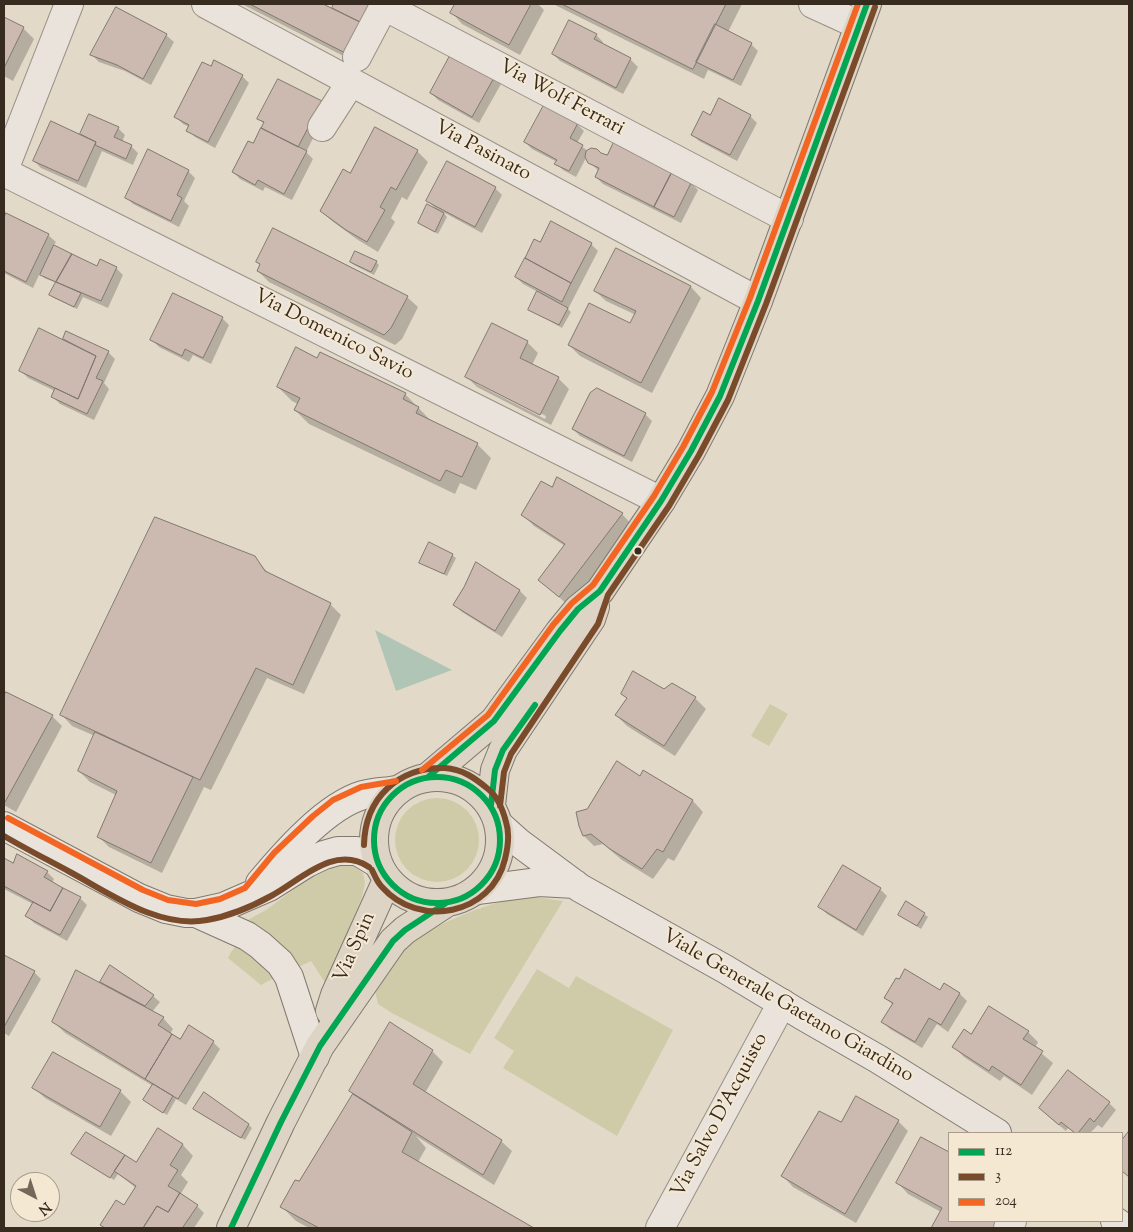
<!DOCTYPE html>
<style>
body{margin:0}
#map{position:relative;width:1133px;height:1232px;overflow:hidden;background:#e3d9c8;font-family:"Sorts Mill Goudy",serif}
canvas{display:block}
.frame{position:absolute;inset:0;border:5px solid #362b1e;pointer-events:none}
.legend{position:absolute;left:948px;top:1132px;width:175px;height:90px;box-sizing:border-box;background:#f5e8d3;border:1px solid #a99c8b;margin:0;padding:6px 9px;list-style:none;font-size:15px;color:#362b1e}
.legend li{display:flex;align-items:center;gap:10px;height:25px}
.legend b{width:25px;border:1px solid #a99c8b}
.north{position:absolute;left:10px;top:1172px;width:50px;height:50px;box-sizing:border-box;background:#f5e8d3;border:1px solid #a99c8b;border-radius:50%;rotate:140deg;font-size:14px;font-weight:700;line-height:20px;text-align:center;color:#362b1e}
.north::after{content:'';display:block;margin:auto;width:18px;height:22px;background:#73685a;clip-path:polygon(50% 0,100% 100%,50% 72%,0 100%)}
</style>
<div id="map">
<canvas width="1133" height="1232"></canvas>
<div class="frame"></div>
<ul class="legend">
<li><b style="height:6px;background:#00a651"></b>112</li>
<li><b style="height:6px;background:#7a4b2a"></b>3</li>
<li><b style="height:6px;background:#f26522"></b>204</li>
</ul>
<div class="north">N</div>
</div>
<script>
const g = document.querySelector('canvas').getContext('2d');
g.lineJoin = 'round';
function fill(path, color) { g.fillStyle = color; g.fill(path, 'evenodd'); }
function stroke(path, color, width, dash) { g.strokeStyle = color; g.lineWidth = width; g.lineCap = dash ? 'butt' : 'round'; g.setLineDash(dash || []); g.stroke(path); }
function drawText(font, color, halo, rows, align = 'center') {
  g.font = font + ' "Sorts Mill Goudy",serif'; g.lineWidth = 4; g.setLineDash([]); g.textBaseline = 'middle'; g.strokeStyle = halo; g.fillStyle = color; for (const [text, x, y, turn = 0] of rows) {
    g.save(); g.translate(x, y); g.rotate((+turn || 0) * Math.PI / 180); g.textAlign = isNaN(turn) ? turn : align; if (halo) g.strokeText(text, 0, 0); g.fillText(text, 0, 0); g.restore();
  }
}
const green = new Path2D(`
 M770,704l18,10 -19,32 -18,-10z
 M395 840a42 42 0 1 1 84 0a42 42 0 1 1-84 0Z
 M344,864l9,2 10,7 2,10 -3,14 -36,87 -15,-23 -15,7 -52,-46 22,-12 54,-40z
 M529,896l34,5 -93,153 -78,-41 -14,-9 -4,-17c9,-12 18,-27 28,-37 26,-25 92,-50 127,-54z
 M235,947h4l25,17 10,14 -13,7 -33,-27 3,-6z
 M537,969l32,19 7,-12 97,54 -56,106 -114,-68 11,-17 -20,-13z`);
const water = new Path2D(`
 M375,630l77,40 -56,21z`);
const shadow = new Path2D(`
 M242,4h78l13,6 2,-6h58l-32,61z
 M457,4h81l6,6 -24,45 -58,-31 -10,-11z
 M553,4h189l-14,28 23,12 7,7 -17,35 -33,-16 -4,9z
 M4,17l3,4 16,7 11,11 -21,42 -9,-5z
 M166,35l8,7 -23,43 -26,-14 -26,-9 -7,-7z
 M596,35l7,7 -1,3 29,15 7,7 -15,27 -63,-33 -7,-7z
 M242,76l7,7 -34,65 -20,-11 -7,-7 1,-3 -6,-3 -7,-7z
 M494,77l7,7 -22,39 -41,-23 -7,-7z
 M719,100l31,16 7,7 -20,38 -38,-20 -7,-7 18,-17z
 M321,102l7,7 -22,43 7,7 -21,41 -27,-13 -2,4 -23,-12 -7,-7 21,-27 10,-21 -5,-5z
 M90,115l28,13 7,7 -3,7 9,4 7,7 -5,12 -31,-14 -16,37 -45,-20 -7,-7 47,-25z
 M577,124l7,7 -7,12 11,8 103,32 7,7 -17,33 -78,-39 -7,-7 3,-6 -10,-9 -3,-4 -10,19 -13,-7 -7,-7 1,-1 -25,-13 -7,-7z
 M376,129l41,22 11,11 -21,38 -5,-3 -11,21 4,4 -17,30 -20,-12 -26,-19 -11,-10 29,-36z
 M188,171l7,7 -11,23 5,5 -10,21 -46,-23 -7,-7z
 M495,188l7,7 -20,38 -39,-21 4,5 -9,17 -18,-11 17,-13 -9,-9z
 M7,214l41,21 8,7 -3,4 44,21 19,1 7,7 -15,33 -25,-11 -6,12 -23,-11 -3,-3 6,-12 -13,-5 -4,-5 -7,15 -29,-15v-52z
 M541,243l50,1 7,7 -30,58 3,3 -9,16 -33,-19 9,-17 -15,-8 -7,-7z
 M617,249l74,38 10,11 -49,95 -72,-37 -11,-11 61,-20 6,-10 -30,-14 -11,-10z
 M258,262l149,35 11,10 -16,32 -7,6 -126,-63 -11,-11 3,-6z
 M351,262h25l3,3 -5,10 -20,-10z
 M222,318l7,7 -18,39 -18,-9 -4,7 -30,-15 -7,-7z
 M67,333l41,19 7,7 -11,24 5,6 -15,31 -34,-16 -7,-7 2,-6 -27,-13 -7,-7 42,-30z
 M527,342l11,11 -6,12 26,13 11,11 -18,36 -74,-38 -11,-11zM477,381l69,35 -1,3 -68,-35z
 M318,360l87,34 27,28 45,22 14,14 -15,32 -16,-7 -5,11 -146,-70 -14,-14 3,-6 -6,-3 -14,-14z
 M645,414l7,7 -20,41 -52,-26 -7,-7z
 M553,488l69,26 10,11 -62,82 -30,-27 25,-34 -31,-20 -11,-11z
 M452,555l4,3 -9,18 -23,-11 -3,-3z
 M254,557l16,18 60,29 11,11 -37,79 -37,-16 -56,112 -7,-3 -42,86 -53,-26 -10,-10 17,-42 -26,-13 -11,-11 16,-35 -23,-10 -10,-11z
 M476,563l44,28 7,7 -25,39 -40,-25 -7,-7z
 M672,684l23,14 11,11 -31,47 -48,-30 -11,-11 12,-16 -6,-6 42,-3z
 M7,693l45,23 10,10 -46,86 -12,-7v-106z
 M643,772l50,29 10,11 -29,49 -6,-3 -15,21 -31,-19 -19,-16 -9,2 -10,-10 3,-26 53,-32z
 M4,859l9,5 34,8 7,7 -2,4 28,15 7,7 -20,36 -33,-18 -7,-7 6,-12 -29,-15z
 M844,867l36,22 7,7 -24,40 -36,-22 -7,-7z
 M924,914l4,3 -7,12 -22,-14z
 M4,957l30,15 7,7 -32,57 -5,-3z
 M102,982l51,14 7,6 -8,10 11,6 10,11 -3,5 11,7 32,1 7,7 -34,56 -10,-6 -9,16 -19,-12 5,-17 -88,-53 -11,-11 53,-35z
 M944,985l16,9 7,7 -19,31 -11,-8 -15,24 -32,-19 -7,-7 10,-17 -7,-7 55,-7z
 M1028,1032l10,10 -3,6 18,15 -21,32 -28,-19 -4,5 -36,-24 -10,-10 18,-11z
 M432,1051l11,11 -18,31 76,48 11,10 -18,34 -78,-49 10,12 -8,14 113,66h-222l-13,-7 -14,-14 17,-24 55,-88 -4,-4z
 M53,1053l67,38 11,11 -20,34 -66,-38 -11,-10z
 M1109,1103l7,7 -14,18 -4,-3 -8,8h-15l-7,-5 -2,3 -19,-16z
 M198,1112l51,13 3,3 -7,12z
 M898,1121l10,10 -52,92 -63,-36 -10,-11 58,-52z
 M159,1130l24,15 10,11 -12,19 7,7 -8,13 17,11 7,7 -10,15h-89l-3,-3 22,-18 12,-19 -18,-14 -4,6 -41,-26 63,10z
 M1129,1133v44l-7,-6v-29z
 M922,1138l27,15v68h65l-4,7h-78l9,-16 -33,-18 -10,-11z`);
const building = new Path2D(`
 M250,4h73l43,21 -16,30z
 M334,4h43l-11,21 -34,-17z
 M455,4h76l-22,41 -59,-32z
 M562,4h164l-33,65z
 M116,7l51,27 -24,45 -26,-14 -27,-10z
 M4,17l20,10 -20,41z
 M569,20l28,14 -3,5 37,19 -15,30 -64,-34z
 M715,24l37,19 -19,37 -37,-18z
 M452,52l43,24 -23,41 -42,-24z
 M214,60l29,15 -35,67 -22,-11 3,-6 -15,-8 28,-55 9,4z
 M278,79l44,22 -24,46 -37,-19 3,-6 -7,-3z
 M719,98l32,17 -21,40 -39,-20 12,-24 7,4z
 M544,105l34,18 -8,15 13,7 -14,26 -15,-7 3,-4 -33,-18z
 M89,114l30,13 -5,10 18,8 -6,14 -31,-14 1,-3 -16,-8z
 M51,121l45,21 -18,39 -45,-20z
 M375,127l43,23 -22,40 -5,-3 -11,20 5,3 -18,32 -21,-12 -26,-19 23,-42 7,4z
 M261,128l46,23 -23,43 -26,-14 -3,5 -23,-13 16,-31 5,2z
 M614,142l58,30 -18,35 -59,-30 4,-9 -11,-5 -3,-6 1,-6 5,-3 6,1 4,4 6,2z
 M148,149l41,21 -12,25 5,3 -11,23 -46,-23z
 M447,161l49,26 -21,40 -49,-26z
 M672,172l20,9 -18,36 -20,-10z
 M427,204l17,9 -9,19 -17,-9z
 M6,213l43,21 -23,48 -22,-11v-53z
 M551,221l41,22 -21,40 -46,-25 9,-19 6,3z
 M273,228l135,68 -17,32 -7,7 -127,-64 3,-7 -4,-2z
 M54,245l18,9 -16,28 -16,-7z
 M616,248l75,38 -50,97 -73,-38 21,-42 41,20 6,-12 -42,-20z
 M355,251l22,10 -6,11 -21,-10z
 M72,254l25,12 3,-7 17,8 -16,34 -45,-19z
 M525,258l46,25 -9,19 -47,-25z
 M56,282l25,11 -7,14 -25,-12z
 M537,291l31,17 -9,17 -31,-15z
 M173,293l50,24 -20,41 -18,-9 -3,7 -32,-16z
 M492,323l36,18 -8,17 39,19 -19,38 -75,-38z
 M39,328l57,28 -18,43 -59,-28z
 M66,331l43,20 -13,27 7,3 -16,33 -36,-17 4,-9 23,11 18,-43 -33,-17z
 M296,347l21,11 3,-6 86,41 -3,6 16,8 -3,6 62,30 -16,34 -16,-7 -6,11 -146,-71 6,-12 -23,-11z
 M597,388l49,25 -22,43 -52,-27 18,-36z
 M557,477l66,36 -64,84 -21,-17 27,-36 -44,-29 20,-34 11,6z
 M155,517l100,39 10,15 66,32 -38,82 -37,-17 -56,112 -140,-65z
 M429,542l24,12 -9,20 -25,-11z
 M476,562l44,28 -25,41 -42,-26 11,-18z
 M633,671l31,18 8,-6 24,14 -32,49 -49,-31 12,-17 -6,-4z
 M6,692l47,23 -48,87 -1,-1v-105z
 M95,732l98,45 -42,86 -54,-26 20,-46 -39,-20z
 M617,761l23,15 3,-6 50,30 -30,52 -6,-3 -15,20 -32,-20 -19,-15 -8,2 -4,-10 -3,-14 11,-3z
 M17,854l31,17 -4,6 19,11 -13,23 -46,-25v-28l9,5z
 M843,865l38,23 -25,42 -38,-23z
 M63,888l18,9 -21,38 -35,-19 8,-14 17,9z
 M906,901l19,12 -8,13 -19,-11z
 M4,955l31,16 -31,56z
 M110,965l44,30 -9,11 -45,-24z
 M905,969l35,21 4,-7 16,10 -19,32 -12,-7 -14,24 -34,-20 12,-19 -9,-5 12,-20 3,1z
 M76,970l88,47 -6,8 14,9 -27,45 -93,-57z
 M989,1006l40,25 -6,8 20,12 -22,34 -29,-19 -3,5 -37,-24 12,-18 7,5z
 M390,1022l43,28 -20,34 89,56 -19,35 -134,-84z
 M189,1025l25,16 -36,58 -33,-20 27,-45 8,5z
 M53,1052l68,38 -21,37 -68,-39z
 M1068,1070l42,32 -16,20 -4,-4 -12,15h-3l-14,-11 -2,3 -20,-17z
 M153,1084l20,12 -10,17 -20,-13z
 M204,1092l45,32 -8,14 -48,-29z
 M353,1094l59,38 -10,20 132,76h-215l-39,-21 15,-27 4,1z
 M856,1096l43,24 -54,94 -64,-38 38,-65 22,11z
 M158,1128l25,16 -13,21 8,5 -10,16 12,7 -12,19 -11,-6 -14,22h-38l-5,-3 16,-25 8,5 12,-19 -22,-15 11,-16 11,7z
 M1129,1131v46l-7,-6v-31z
 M86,1132l39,23 -15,23 -39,-24z
 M921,1137l28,15v69h49l-4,7h-63l11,-20 -46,-25z
 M180,1193l18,12 -15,22 3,1h-43l14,-22 11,6z`);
const street = new Path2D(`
 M206,4l552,297
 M813,4l46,21
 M357,57l27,-51 405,213
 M322,127l29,-45
 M4,170l65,-166
 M4,172l657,329
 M660,1228l122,-225
 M1008,1228l4,-7`);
const secondary = new Path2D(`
 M499,825l19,17 62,46 145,81 78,47 75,43 119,74
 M4,826l135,72 27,11 20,4h10l27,-6 46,-20 38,-24 17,-8 14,-4h19l20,12
 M260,883c25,-30 66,-77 103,-88 11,-3 23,-3 34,-5
 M477,890l62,-8 36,2
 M196,913l51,23 13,9 20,18 9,14 26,80
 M1115,1221l10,7`);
const primary = new Path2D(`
 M374 840a63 63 0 1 1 126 0a63 63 0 1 1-126 0Z
 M428,777l66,-56 66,-90 18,-22 22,-18 61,-90 30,-50 29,-55 38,-95 109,-297
 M491,805l4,-35 8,-20 88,-131 4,-12
 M330,1011l5,-16 52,-115
 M231,1228l50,-106 39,-76 73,-105 12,-11 41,-27`);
const bus1 = new Path2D(`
 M374 840a63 63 0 1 1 126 0a63 63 0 1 1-126 0Z
 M428,777l66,-56 66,-90 18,-22 22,-18 61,-90 30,-50 29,-55 38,-95 109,-297
 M491,805l4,-35 8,-20 32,-45
 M231,1228l50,-106 39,-76 73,-105 12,-11 41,-27`);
const bus2 = new Path2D(`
 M500,806l4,-34 7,-18 87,-130 10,-29 61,-89 30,-51 29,-55 38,-96 109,-297
 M4,836c22,13 44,24 66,36 41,22 89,57 137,48 23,-4 44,-13 64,-24 30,-16 63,-52 98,-29
 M364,845c1,-47 34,-78 81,-77 17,1 30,10 43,21 10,8 15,21 18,33 4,12 2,25 -1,37 -13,56 -86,70 -123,28 -5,-5 -7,-11 -10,-17`);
const bus3 = new Path2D(`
 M422,770l66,-55 65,-90 19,-22 21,-18 61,-89 29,-49 29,-55 38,-94 108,-294
 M8,818l135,72 25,10 28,4 24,-5 25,-11 29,-35 39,-37 20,-16 28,-13 35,-6`);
const markers = [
 [638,551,4.5,"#362b1e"]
];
const streetNames = [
 ["Via Wolf Ferrari",561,99,28],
 ["Via Pasinato",482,152,28],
 ["Via Domenico Savio",333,336,27],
 ["Via Spin",356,948,-66],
 ["Viale Generale Gaetano Giardino",787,1007,30],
 ["Via Salvo D'Acquisto",721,1116,-62]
];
fill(green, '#cfcba8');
fill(water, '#b0c5b5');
fill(shadow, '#0003');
fill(building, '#ccb9af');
stroke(building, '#7f796f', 1);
stroke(street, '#989186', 30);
stroke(secondary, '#7f796f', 30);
stroke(primary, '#7f796f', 30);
stroke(street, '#e9e3db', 28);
stroke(secondary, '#e9e3db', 28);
stroke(primary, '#ddd4c5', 28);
stroke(bus1, '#00a651', 6);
stroke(bus2, '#7a4b2a', 6);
stroke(bus3, '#f26522', 6);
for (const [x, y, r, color] of markers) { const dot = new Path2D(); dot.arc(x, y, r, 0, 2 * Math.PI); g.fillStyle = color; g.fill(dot); stroke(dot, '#f5e8d3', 2); }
drawText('20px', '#362b1e', '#f5e8d3', streetNames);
</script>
